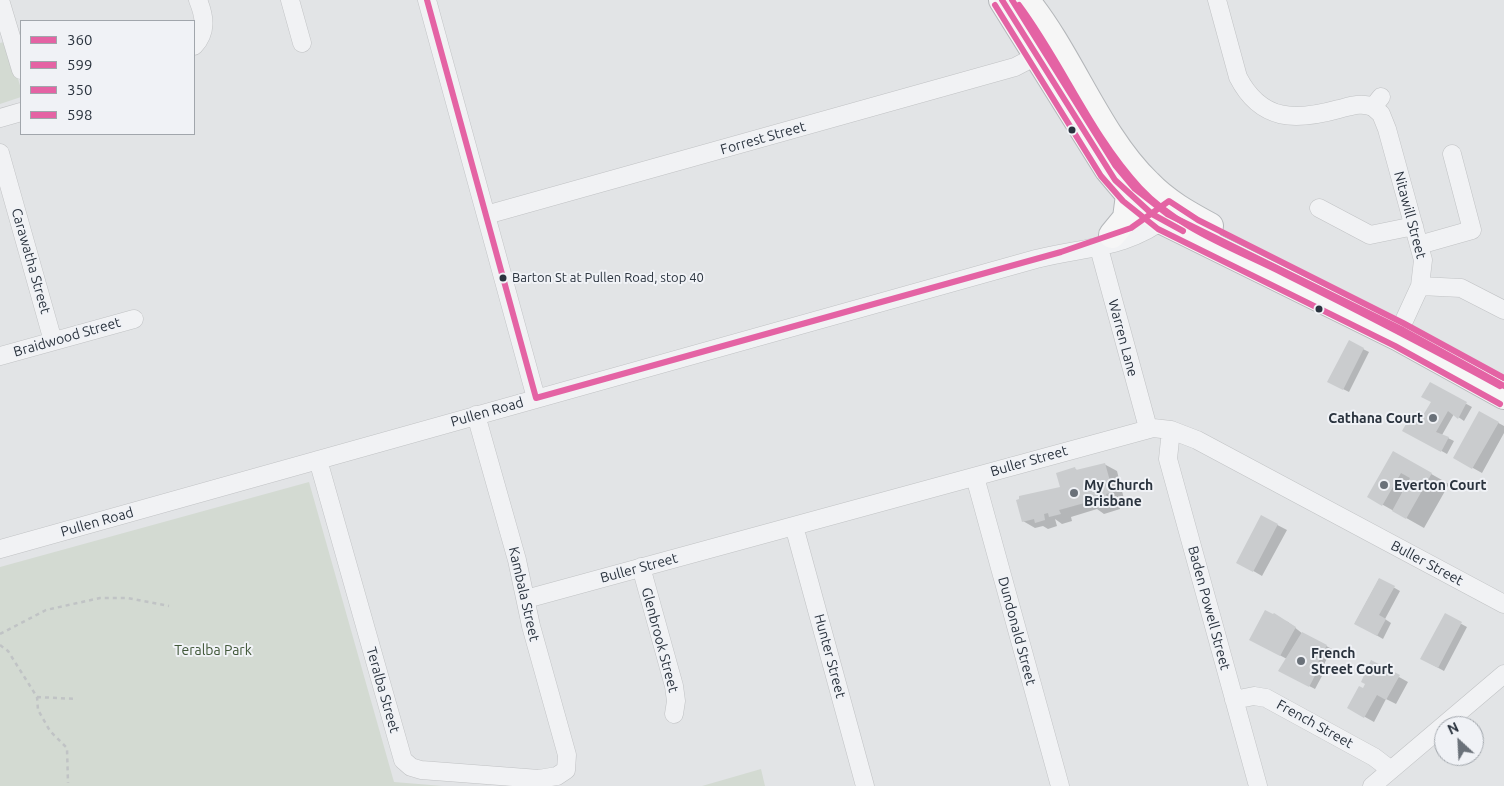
<!DOCTYPE html>
<style>
body{margin:0}
#map{position:relative;width:1504px;height:786px;overflow:hidden;background:#e2e4e6;font-family:Ubuntu,sans-serif}
canvas{display:block}
.legend{position:absolute;left:20px;top:20px;width:175px;height:115px;box-sizing:border-box;background:#f0f2f6;border:1px solid #a1a6ac;margin:0;padding:6px 9px;list-style:none;font-size:15px;color:#2a333e}
.legend li{display:flex;align-items:center;gap:10px;height:25px}
.legend b{width:25px;border:1px solid #a1a6ac}
.north{position:absolute;left:1434px;top:716px;width:50px;height:50px;box-sizing:border-box;background:#f0f2f6;border:1px solid #a1a6ac;border-radius:50%;rotate:335deg;font-size:14px;font-weight:700;line-height:20px;text-align:center;color:#2a333e}
.north::after{content:'';display:block;margin:auto;width:18px;height:22px;background:#6a7179;clip-path:polygon(50% 0,100% 100%,50% 72%,0 100%)}
</style>
<div id="map">
<canvas width="1504" height="786"></canvas>
<ul class="legend">
<li><b style="height:6px;background:#e463a4"></b>360</li>
<li><b style="height:6px;background:#e463a4"></b>599</li>
<li><b style="height:6px;background:#e463a4"></b>350</li>
<li><b style="height:6px;background:#e463a4"></b>598</li>
</ul>
<div class="north">N</div>
</div>
<script>
const g = document.querySelector('canvas').getContext('2d');
g.lineJoin = 'round';
function fill(path, color) { g.fillStyle = color; g.fill(path, 'evenodd'); }
function stroke(path, color, width, dash) { g.strokeStyle = color; g.lineWidth = width; g.lineCap = dash ? 'butt' : 'round'; g.setLineDash(dash || []); g.stroke(path); }
function drawText(font, color, halo, rows, align = 'center') {
  g.font = font + ' Ubuntu,sans-serif'; g.lineWidth = 4; g.setLineDash([]); g.textBaseline = 'middle'; g.strokeStyle = halo; g.fillStyle = color; for (const [text, x, y, turn = 0] of rows) {
    g.save(); g.translate(x, y); g.rotate((+turn || 0) * Math.PI / 180); g.textAlign = isNaN(turn) ? turn : align; if (halo) g.strokeText(text, 0, 0); g.fillText(text, 0, 0); g.restore();
  }
}
const green = new Path2D(`
 M7,41l14,48v8l-21,7v-61z
 M309,482l85,300 49,4h-443v-219z
 M761,769l4,17h-63z`);
const shadow = new Path2D(`
 M1349,342l20,10 -20,40 -14,-7z
 M1430,384l42,23 -8,14 -10,-7 -12,21 12,6 -7,13 -43,-24 16,-6 12,-22z
 M1480,413l24,13v7l-22,40 -27,-15z
 M1394,453l55,31 -25,44 -55,-31z
 M1104,464l13,7 7,28 -6,2 2,8 -16,5 -7,-5 -26,8 1,4 -10,3 -7,-5 2,7 -9,3 -5,-3 -8,2 -12,-7 38,-33 14,-19 4,2z
 M1262,517l25,13 -25,46 -24,-14z
 M1379,579l21,12 -15,28 6,4 -8,16 -28,-16z
 M1266,612l22,10 15,12 29,15 -12,23 3,2 -8,15 -35,-18 7,-12 -27,-14z
 M1445,615l22,12 -23,44 -22,-12z
 M1399,677l9,5 -12,22 -10,-5 -12,23 -25,-14 15,-18z`);
const building = new Path2D(`
 M1349,340l15,8 -21,42 -16,-8z
 M1430,382l37,20 -9,17 -10,-8 -12,21 13,5 -8,15 -39,-21 8,-14 9,5 12,-20 -10,-5z
 M1479,411l20,11 -27,47 -19,-11z
 M1393,451l39,22 -26,46 -14,-8 18,-33 -9,-5 -19,33 -15,-9z
 M1105,463l8,29 -7,2 3,9 -18,4 -3,-5 -29,8 2,4 -12,3 -1,-4 -4,1 1,6 -10,3 -1,-4 -12,3 -6,-22 3,-1v-3l41,-9 -4,-14 19,-6 1,3z
 M1261,515l17,9 -25,48 -17,-9z
 M1379,578l16,8 -16,29 7,4 -9,17 -23,-12z
 M1265,610l8,4 1,-1 22,14 -16,29 -31,-16z
 M1445,613l17,9 -24,46 -18,-9z
 M1302,632l25,13 -12,23 3,2 -9,17 -31,-16z
 M1371,660l29,15 -14,25 -9,-5 -13,23 -17,-10 12,-22 4,2 2,-4 -4,-2z`);
const path = new Path2D(`
 M0,634l46,-24 54,-12h28l41,8
 M0,645l8,6 29,46 1,13 12,21 17,17 1,35
 M37,697l40,2`);
const minor = new Path2D(`
 M0,0l21,70
 M290,0l12,43
 M427,0l109,398
 M1217,0l21,77c23,45 58,44 101,32 12,-3 23,-7 34,-2
 M194,46c13,-14 11,-29 4,-46
 M1381,97l-8,10 8,7 6,15 36,131 -3,26 -17,37
 M0,118l21,-6
 M0,153l53,188
 M1319,208l51,27 44,-9
 M486,215l529,-148 23,-12
 M1419,245l53,-15 -20,-76
 M1099,248l49,180
 M1420,286l41,2 43,22
 M0,356l134,-37
 M1171,430l-3,29 90,327
 M318,460l85,300 8,7 10,3 118,9 18,-3 9,-6 1,-15 -36,-129 -14,-66 -41,-145
 M975,477l85,309
 M794,526l71,260
 M0,549l1036,-290c51,-13 89,-9 134,-44
 M641,567l33,119 2,15 -2,13
 M526,599l627,-171 18,2 26,10 307,164
 M1234,700l20,-4 12,2 108,59 17,13
 M1372,786l132,-112`);
const highway = new Path2D(`
 M1002,0l106,170 21,25 33,26 237,117 105,58
 M1026,0c45,55 72,135 122,183 18,19 40,31 62,43
 M1112,235l14,-17 3,-23`);
const bus1 = new Path2D(`
 M427,0l109,398 525,-146 70,-24 38,-27 29,19 205,103 101,55
 M1002,0l113,180 37,34 31,17`);
const bus2 = new Path2D(`
 M995,5l106,171 22,25 35,28 237,117 105,58`);
const bus3 = new Path2D(`
 M1012,0l103,165 20,24 32,25 236,116 101,56`);
const bus4 = new Path2D(`
 M1019,5c44,59 71,129 121,183 38,41 96,61 145,86 72,36 144,73 215,112`);
const markers = [
 [1072,130,4.5,"#2a333e"],
 [503,278,4.5,"#2a333e"],
 [1319,309,4.5,"#2a333e"],
 [1433,418,5,"#6a7179"],
 [1384,485,5,"#6a7179"],
 [1074,493,5,"#6a7179"],
 [1301,661,5,"#6a7179"]
];
const busNames = [
 ["Barton St at Pullen Road, stop 40",512,278]
];
const streetNames = [
 ["Forrest Street",763,138,-16],
 ["Nitawill Street",1410,215,75],
 ["Carawatha Street",31,261,74],
 ["Braidwood Street",67,337,-16],
 ["Warren Lane",1123,338,75],
 ["Pullen Road",487,412,-16],
 ["Buller Street",1029,461,-16],
 ["Pullen Road",97,522,-16],
 ["Buller Street",1427,563,28],
 ["Buller Street",639,568,-15],
 ["Kambala Street",524,594,77],
 ["Baden Powell Street",1209,608,75],
 ["Dundonald Street",1017,631,75],
 ["Glenbrook Street",660,640,75],
 ["Hunter Street",830,656,75],
 ["Teralba Street",383,690,74],
 ["French Street",1315,724,29]
];
const poiNames = [
 ["Cathana Court",1423,418,"right"],
 ["My Church",1084,485],
 ["Brisbane",1084,501],
 ["Everton Court",1394,485],
 ["French",1311,653],
 ["Street Court",1311,669]
];
const parkNames = [
 ["Teralba Park",213,650]
];
fill(green, '#d3dad2');
fill(shadow, '#0003');
fill(building, '#caccce');
stroke(minor, '#c0c2c4', 19);
stroke(highway, '#b4b7ba', 28);
stroke(path, '#c0c3c5', 2.5, [4, 4]);
stroke(minor, '#f1f2f4', 18);
stroke(highway, '#f6f6f6', 26);
stroke(bus1, '#e463a4', 6);
stroke(bus2, '#e463a4', 6);
stroke(bus3, '#e463a4', 6);
stroke(bus4, '#e463a4', 6);
for (const [x, y, r, color] of markers) { const dot = new Path2D(); dot.arc(x, y, r, 0, 2 * Math.PI); g.fillStyle = color; g.fill(dot); stroke(dot, '#f0f2f6', 2); }
drawText('13px', '#2a333e', '#f0f2f6', busNames, 'left');
drawText('14px', '#2a333e', '#f0f2f6', streetNames);
drawText('bold 14px', '#2a333e', '#f0f2f6', poiNames, 'left');
drawText('14px', '#415839', '#f0f2f6', parkNames);
</script>
